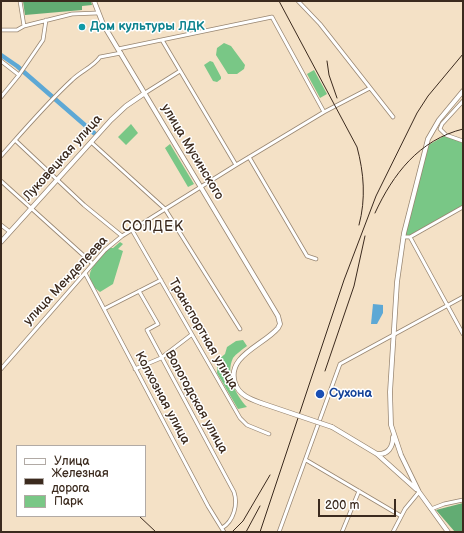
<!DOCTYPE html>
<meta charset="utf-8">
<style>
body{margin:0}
#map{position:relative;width:464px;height:533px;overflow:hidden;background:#f4e1c6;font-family:"Balsamiq Sans",sans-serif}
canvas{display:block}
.frame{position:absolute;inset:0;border:2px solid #3b2a1e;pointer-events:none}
.legend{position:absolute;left:16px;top:445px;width:130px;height:72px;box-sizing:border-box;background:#fff;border:1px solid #b1aaa5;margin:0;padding:5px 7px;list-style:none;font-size:12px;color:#3b2a1e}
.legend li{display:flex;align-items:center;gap:8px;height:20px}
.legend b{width:20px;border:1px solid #b1aaa5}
.scale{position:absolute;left:318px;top:499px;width:78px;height:18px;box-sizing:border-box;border:2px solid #3b2a1e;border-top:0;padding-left:5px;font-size:12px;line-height:14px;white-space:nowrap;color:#3b2a1e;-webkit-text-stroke:3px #fff;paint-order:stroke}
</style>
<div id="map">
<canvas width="464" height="533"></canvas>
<div class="frame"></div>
<ul class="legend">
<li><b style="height:5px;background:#fff"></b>Улица</li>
<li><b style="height:5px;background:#3b2a1e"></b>Железная дорога</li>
<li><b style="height:11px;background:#79c786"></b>Парк</li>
</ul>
<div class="scale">200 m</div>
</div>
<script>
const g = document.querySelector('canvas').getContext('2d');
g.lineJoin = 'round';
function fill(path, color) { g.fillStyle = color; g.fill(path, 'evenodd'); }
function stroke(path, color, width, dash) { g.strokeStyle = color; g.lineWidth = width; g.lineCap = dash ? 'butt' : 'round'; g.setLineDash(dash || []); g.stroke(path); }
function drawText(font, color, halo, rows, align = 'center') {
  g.font = font + ' "Balsamiq Sans",sans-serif'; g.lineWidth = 3; g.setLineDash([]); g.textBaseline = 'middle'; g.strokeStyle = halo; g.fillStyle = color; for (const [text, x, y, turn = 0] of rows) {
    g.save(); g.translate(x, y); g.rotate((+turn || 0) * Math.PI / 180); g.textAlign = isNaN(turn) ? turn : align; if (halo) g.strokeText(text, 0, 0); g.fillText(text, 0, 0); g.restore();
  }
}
const green = new Path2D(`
 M224,43l7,3 14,19 -1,4 -7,5h-9l-12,-19 1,-7z
 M210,61l3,1 8,15v2l-4,3 -4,-1 -9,-16z
 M314,70l13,24 -7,4 -13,-24z
 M131,124l7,9 -12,12 -8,-8z
 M446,135l17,6v66l-53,30h-7l22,-90z
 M170,144l24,40 -6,3 -23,-39z
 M120,242l3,2 -5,5 5,2 -10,33 -13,8c-22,-16 -4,-29 9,-44h4z
 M243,340l4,6c-4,3 -11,8 -14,12 -8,17 3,37 14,49l-9,2 -21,-36 1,-13 7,-6 2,-7 9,-6z`);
const forest = new Path2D(`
 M23,1h68l1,4 -10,1v4l-57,5z
 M463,503v29h-8l-19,-22z`);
const water = new Path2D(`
 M373,304l10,1v8l-6,11h-6z`);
const river = new Path2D(`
 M1,55l16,11 77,67`);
const street = new Path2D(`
 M20,1l4,25
 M298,1l22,23 73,93
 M1,30h16l7,-4 48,-12 25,-1
 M162,40l74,125
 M118,49l154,-32 52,95
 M1,61l18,14
 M145,93l35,-22
 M1,97l18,-22 24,-35 3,-20
 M463,101l-21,23 -2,5 6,6 17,6
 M15,140l69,65 38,31
 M91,142l74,67 75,120
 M1,156c23,-26 46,-53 71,-76 9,-9 21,-13 28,-23l21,-4
 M249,157l58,99 9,3
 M1,181l92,83
 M1,225l9,7
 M132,230l108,188 7,7 22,9
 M403,237h7l53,-30
 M410,237l53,97
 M85,273l123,233 16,26
 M139,291l19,33 -11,6 87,162c4,12 0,29 -12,36
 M104,309l57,-29
 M1,369l104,-119 17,-14 114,-71 88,-53 46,-24
 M135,369l26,-11 30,-23
 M306,460l95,56
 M431,509l13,-5 19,-4
 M279,532l61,-168 123,-67
 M342,532l17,-41
 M393,532l12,-23 14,-17`);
const secondary = new Path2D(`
 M94,1l9,23 175,292 2,8 -2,4c-14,17 -52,28 -43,55 4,12 15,16 26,20
 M1,242l110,-122 15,-14 19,-13
 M332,427l45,27 39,35
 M377,454c11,1 16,-7 16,-17
 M448,532l-29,-40 -18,-37 -10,-30 -1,-33 7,-110 7,-49 24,-94 11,-19 24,-29`);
const rail = new Path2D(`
 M279,1l78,146c7,26 9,52 2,78
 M327,61l2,14 8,23
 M375,213c18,-39 44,-73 88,-84
 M325,371l29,-85 11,-50
 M139,516l17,16
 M232,532l11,-11 27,-46
 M246,532l14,-26
 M260,532l84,-252 32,-84 41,-83 11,-17 35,-42`);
const secondaryBridge = new Path2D(`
 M261,403l71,24`);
const markers = [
 [82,27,4,"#0f9aa8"],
 [320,394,5,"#1a4fb4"]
];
const cultureNames = [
 ["Дом культуры ЛДК",90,27]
];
const streetNames = [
 ["улица Мусинского",192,152,59],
 ["Луковецкая улица",63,158,-48],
 ["улица Менделеева",66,281,-47],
 ["Транспортная улица",203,334,60],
 ["Колхозная улица",162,398,62],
 ["Вологодская улица",196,402,61]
];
const transitNames = [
 ["Сухона",329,394]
];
const neighbourhoodNames = [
 ["СОЛДЕК",153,227]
];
fill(green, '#79c786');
fill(forest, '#62ac73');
fill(water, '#5da8d5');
stroke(river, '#5da8d5', 4.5);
stroke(street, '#988672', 4.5);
stroke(secondary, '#988672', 5.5);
stroke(street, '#fff', 3);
stroke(secondary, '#fff', 4);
stroke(rail, '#3b2a1e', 1);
stroke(secondaryBridge, '#988672', 5.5, []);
stroke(secondaryBridge, '#fff', 4);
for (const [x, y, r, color] of markers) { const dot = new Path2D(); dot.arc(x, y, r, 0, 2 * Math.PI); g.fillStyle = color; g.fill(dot); stroke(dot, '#fff', 1.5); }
drawText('bold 13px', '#0d838f', '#fff', cultureNames, 'left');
drawText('13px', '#3b2a1e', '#fff', streetNames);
drawText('bold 13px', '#164399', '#fff', transitNames, 'left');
g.letterSpacing = '1px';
drawText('14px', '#3b2a1e', '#fff', neighbourhoodNames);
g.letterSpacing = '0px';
</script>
